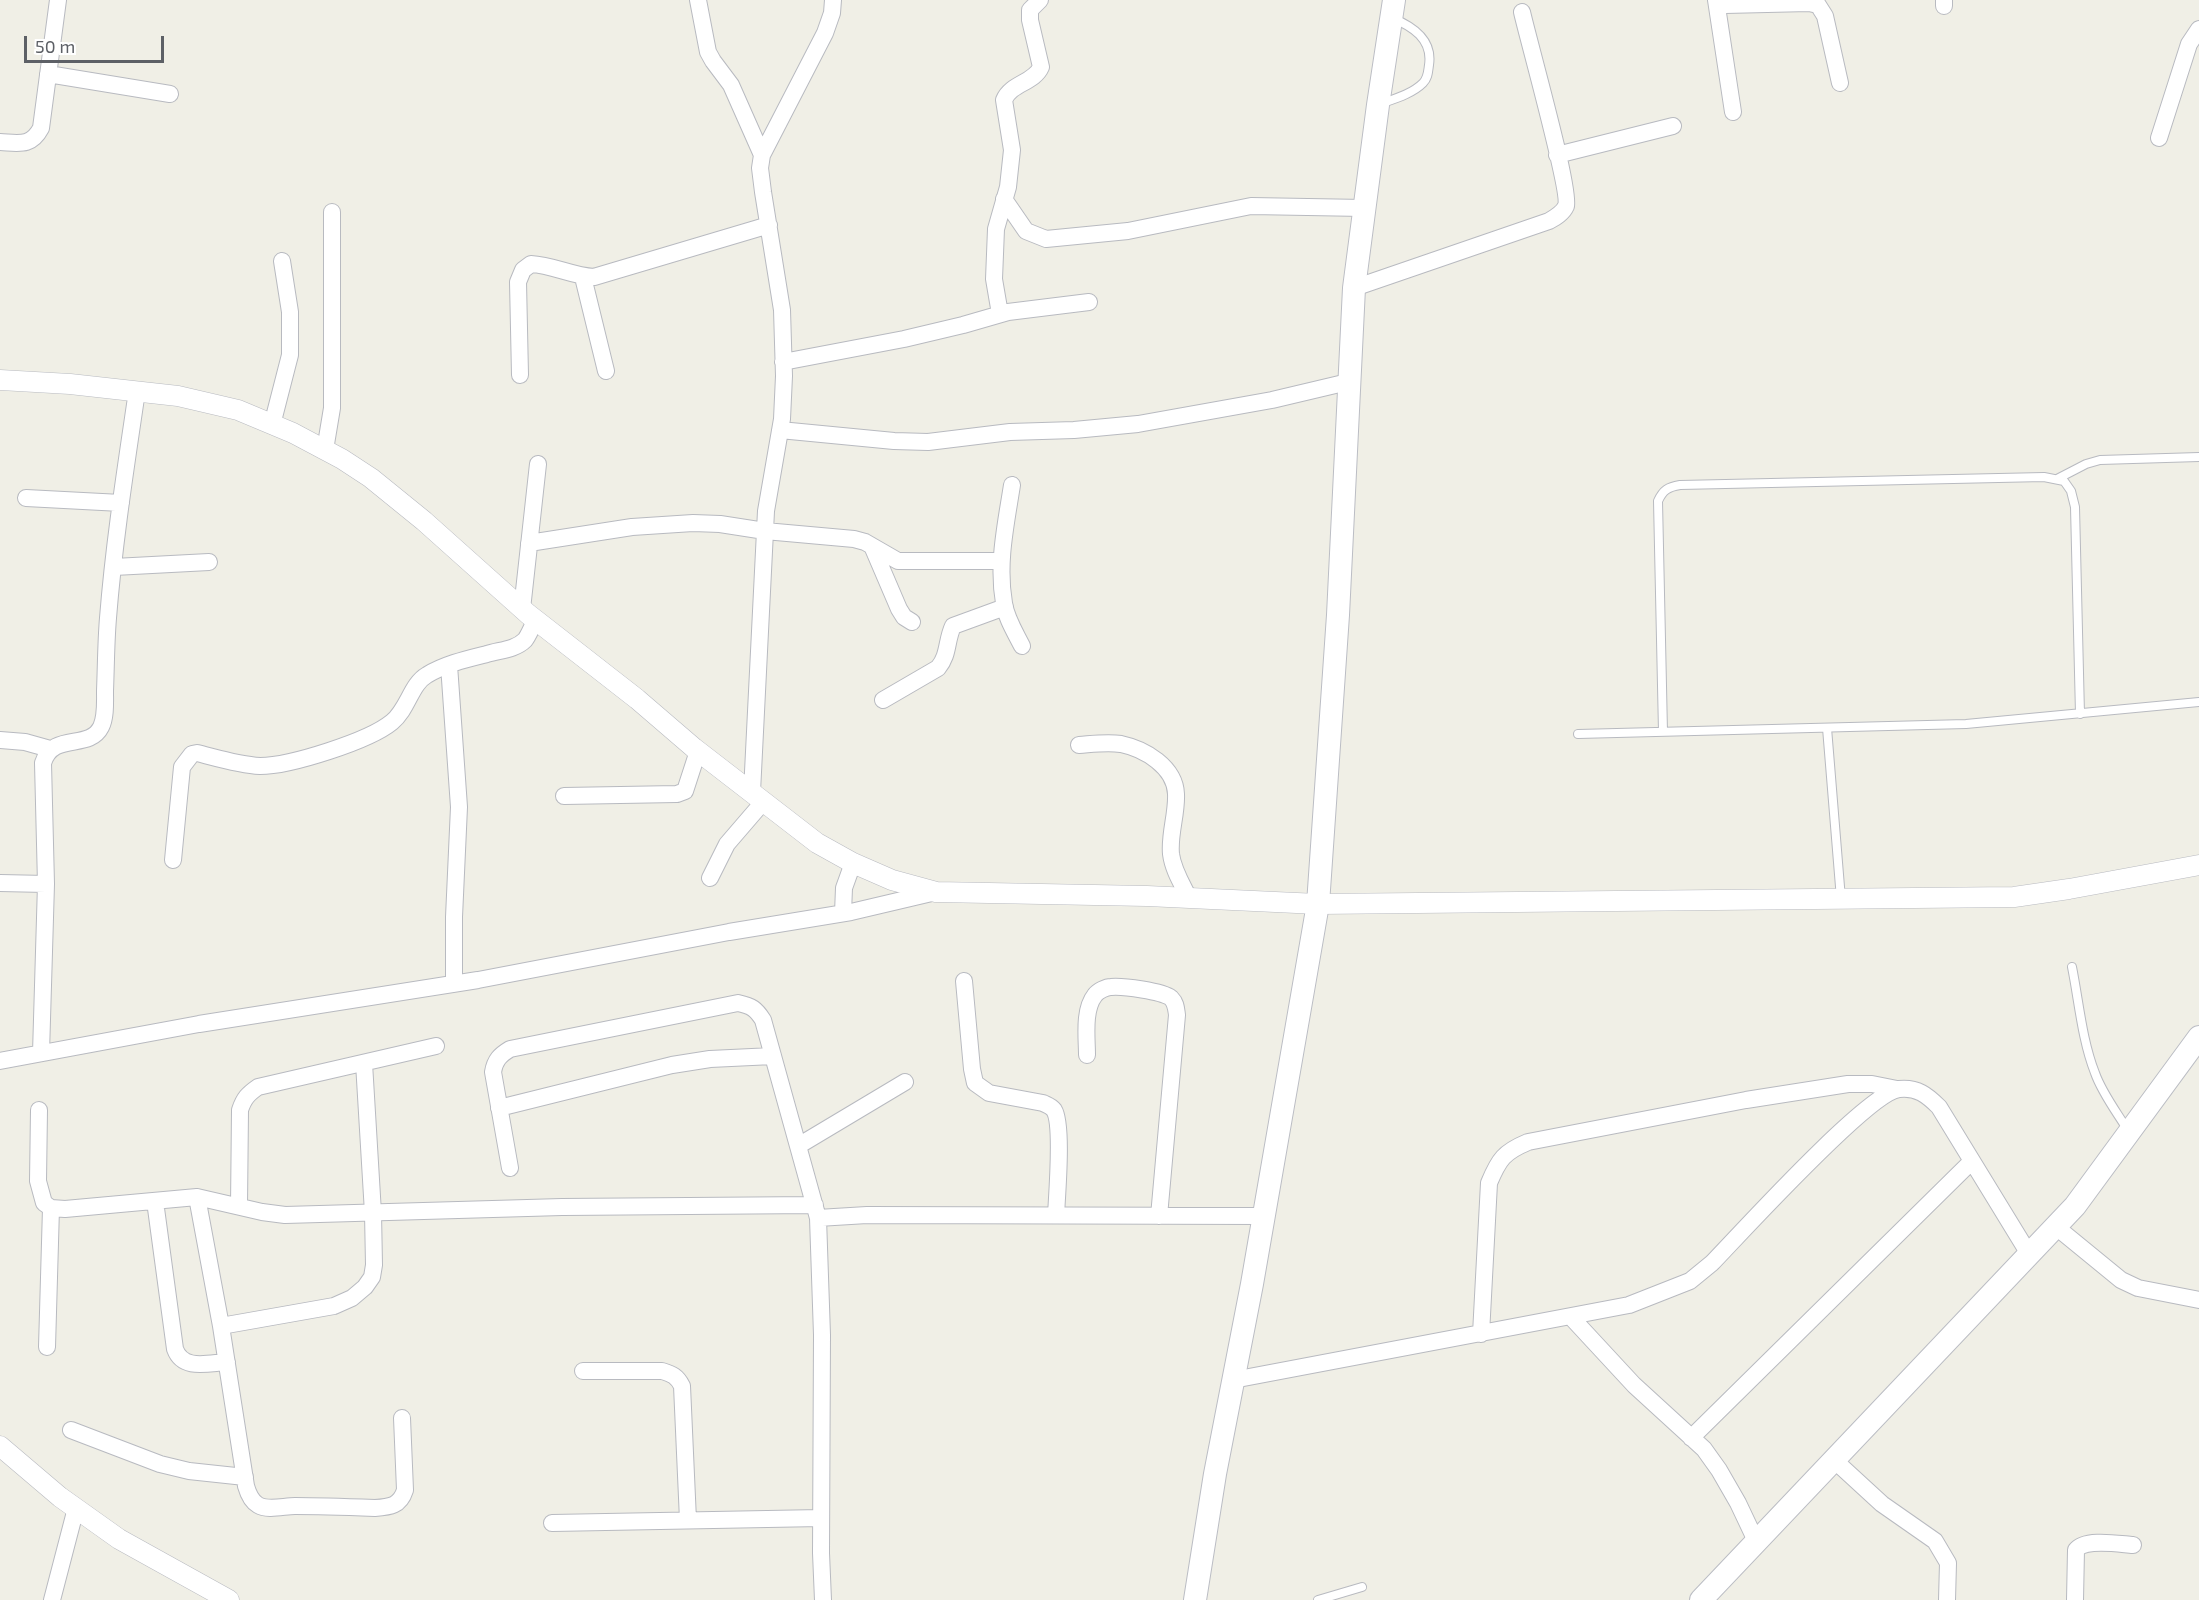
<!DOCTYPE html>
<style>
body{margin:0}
#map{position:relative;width:2199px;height:1600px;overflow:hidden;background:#f0efe6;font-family:"Exo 2",sans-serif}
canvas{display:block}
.scale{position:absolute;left:24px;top:36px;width:140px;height:27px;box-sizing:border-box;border:3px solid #5d6066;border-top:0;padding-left:8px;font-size:18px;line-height:21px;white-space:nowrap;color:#5d6066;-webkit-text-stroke:4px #fff;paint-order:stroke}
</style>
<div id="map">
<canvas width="2199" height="1600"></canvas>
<div class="scale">50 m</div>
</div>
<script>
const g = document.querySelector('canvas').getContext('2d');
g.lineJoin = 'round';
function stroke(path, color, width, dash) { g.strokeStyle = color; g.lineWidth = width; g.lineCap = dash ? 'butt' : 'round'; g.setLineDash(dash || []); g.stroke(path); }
const service = new Path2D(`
 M1380,104c14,-5 32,-10 43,-21 5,-5 5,-11 6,-18 4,-26 -17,-39 -37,-47
 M2057,479l29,-15 14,-4 99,-3
 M1827,728l14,171
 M1663,732l-5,-231c5,-11 10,-14 22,-16l364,-8 20,4 7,10 4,16 5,207
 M1578,734l388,-10 233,-22
 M2072,967c7,35 10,73 23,106 7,20 21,38 32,56
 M1318,1600l44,-13`);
const minor = new Path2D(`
 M698,0l10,52 5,9 18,24 31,70
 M1716,0l17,112
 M1717,0l8,5 84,-2 9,2 7,11 15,67
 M1944,6v-6
 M48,74l122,20
 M2159,138l30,-94 10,-15
 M0,142c19,1 31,5 41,-14l17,-128
 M1557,155l116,-29
 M1004,199l22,32 20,8 82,-8 123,-25 113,2
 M583,277l23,94
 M1354,288l195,-67c7,-4 14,-8 17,-15 5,-15 -38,-167 -44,-194
 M1000,314l-6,-35 2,-50 12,-42 4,-37 -8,-50c7,-17 30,-17 37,-33l-11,-47v-10l10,-10
 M783,362l121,-23 59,-14 45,-13 81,-10
 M520,375l-2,-93 5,-12 8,-6c22,1 41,12 63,13l175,-52
 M272,425l18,-70v-43l-8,-51
 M780,430l114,11 34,1 82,-10 64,-2 64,-6 134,-24 76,-18
 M325,450l7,-42v-196
 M1012,485c-6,39 -15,78 -8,118 2,15 11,29 18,43
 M26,498l95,5
 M529,543l103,-16 61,-4 27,1 45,7 89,8 11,3 33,19h103
 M872,546l27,63 5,8 8,5
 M114,567l95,-5
 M522,609l16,-145
 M449,665l10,142 -5,110v67
 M883,700l55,-32c11,-13 8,-27 15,-42l52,-19
 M0,740l25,2 25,7
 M1079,745c14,-1 28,-3 42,-1 24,5 54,23 55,50 1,20 -7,40 -5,60 2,16 11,30 18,44
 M752,792l14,-281 16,-92 2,-43 -2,-66 -19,-118 -3,-24 2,-13 63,-122 7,-20 1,-13
 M564,796l113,-2 8,-3 13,-40
 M173,860l9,-93 10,-13 5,-1c20,5 42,12 63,13 30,0 109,-25 132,-44 16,-13 19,-38 35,-47 18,-11 40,-16 60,-21 12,-4 28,-4 38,-14 4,-5 7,-14 11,-20
 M710,878l17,-34 37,-43
 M0,883l46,1
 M843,913l1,-25 9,-25
 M964,981l8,88 3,14 14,10 54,10c4,2 8,3 11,7 9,14 3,85 2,105
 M41,1053l5,-169 -3,-121c10,-32 46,-12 58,-36 5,-10 4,-25 4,-36 1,-25 1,-49 3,-73 6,-76 18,-152 29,-227
 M1087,1055c0,-17 -4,-45 8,-60 3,-4 11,-8 16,-8 12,-1 51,4 60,11 5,5 5,10 6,17l-18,201
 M0,1061l199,-37 279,-44 251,-48 122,-20 85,-20
 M499,1108l173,-43 38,-6 63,-3
 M39,1110l-1,71 6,22 7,5 14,1 132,-12 65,15 23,3 277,-8 253,-2
 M798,1146l107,-64
 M510,1168l-17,-96c2,-12 7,-17 17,-23l228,-46c14,3 18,6 25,17l55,198 4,117 -1,218 2,47
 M197,1197l24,129 25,160c2,7 5,15 12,19 10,6 26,1 37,1 26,0 53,1 80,2 15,-1 25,-2 30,-18l-3,-72
 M155,1201l20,148c8,22 33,14 52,13
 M239,1206l1,-96c4,-12 8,-16 18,-23l178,-41
 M818,1218l49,-3 397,1
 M2055,1226l66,54 17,8 61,12
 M1571,1317l63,68 70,64 15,21 19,33 18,38
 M221,1326l113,-20 18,-8 13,-11 7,-10 2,-12 -1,-52 -9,-150
 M1481,1334l8,-151c10,-24 15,-31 39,-41l218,-42 102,-16h24l25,5
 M47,1347l4,-139
 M583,1371h79c10,3 15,5 20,15l6,134
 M1233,1380l396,-75 61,-24 22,-18c29,-30 156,-170 187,-174 18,-2 28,6 40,18l90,147
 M71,1430l89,34 29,7 56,6
 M1691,1438l281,-277
 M1833,1459l49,45 53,37 13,22 -1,37
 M552,1523l269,-5
 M52,1600l24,-92
 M2075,1600l1,-50c9,-12 43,-6 57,-5`);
const tertiary = new Path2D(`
 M0,380l70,4 108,12 60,14 55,23 49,26 29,19 53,43 104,93 109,85 57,49 123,95 36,20 39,17 44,12 211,4 171,8 696,-7 55,-8 130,-24
 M0,1446l60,51 59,42 110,61`);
const secondary = new Path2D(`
 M1195,1600l20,-126 37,-190 66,-380 20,-289 16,-327 24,-183 16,-105
 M1701,1600l374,-394 124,-169`);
stroke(service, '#b8bac0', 10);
stroke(minor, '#b8bac0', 18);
stroke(tertiary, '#b8bac0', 21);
stroke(secondary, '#bbbdc4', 24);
stroke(service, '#fff', 8);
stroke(minor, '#fff', 16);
stroke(tertiary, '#fff', 20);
stroke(secondary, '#fff', 22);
</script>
